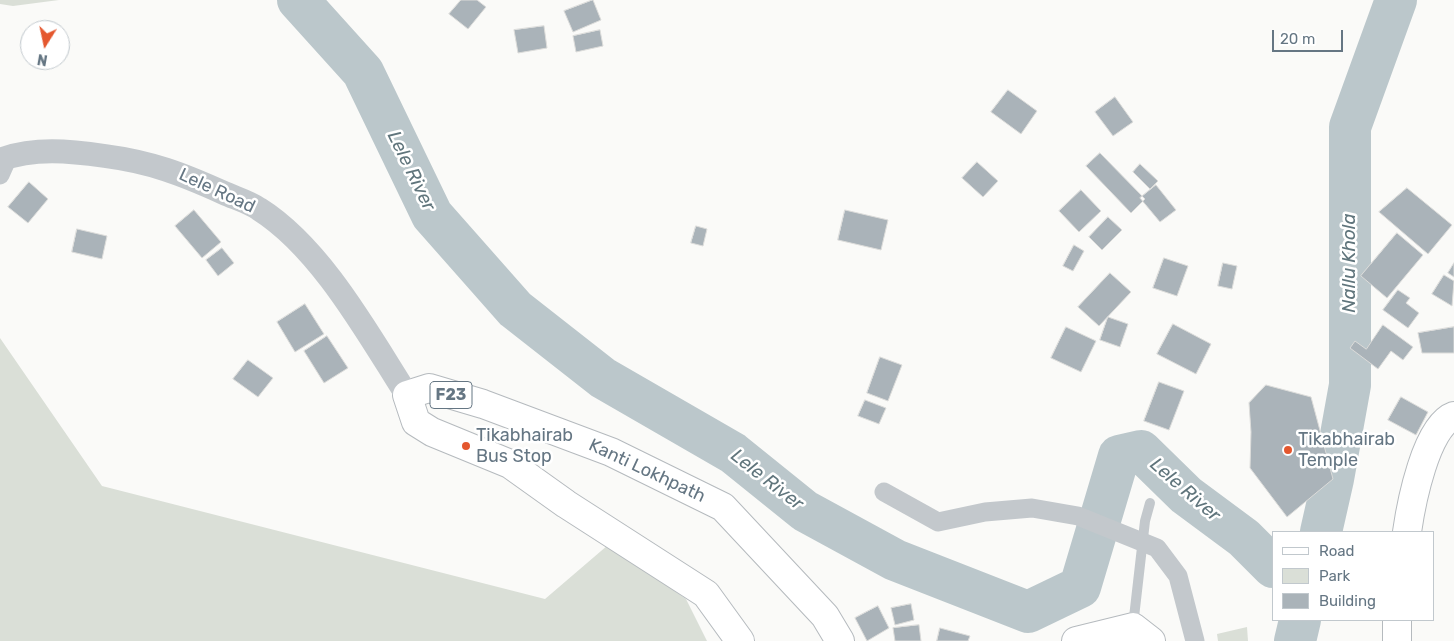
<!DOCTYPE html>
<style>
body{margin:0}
#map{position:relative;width:1454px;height:641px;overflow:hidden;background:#fafaf8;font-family:Rubik,sans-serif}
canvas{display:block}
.legend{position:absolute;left:1272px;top:531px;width:162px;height:90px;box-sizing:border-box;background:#fff;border:1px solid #c1c8cd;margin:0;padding:6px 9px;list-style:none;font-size:15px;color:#657683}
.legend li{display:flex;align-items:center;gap:10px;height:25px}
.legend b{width:25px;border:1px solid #c1c8cd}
.north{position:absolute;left:20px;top:20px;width:50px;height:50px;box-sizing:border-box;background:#fff;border:1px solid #c1c8cd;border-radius:50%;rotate:190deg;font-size:14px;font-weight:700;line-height:20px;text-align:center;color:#657683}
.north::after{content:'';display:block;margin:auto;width:18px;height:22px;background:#e4572e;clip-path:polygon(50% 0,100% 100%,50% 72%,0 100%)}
.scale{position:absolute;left:1272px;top:30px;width:71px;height:22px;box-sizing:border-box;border:2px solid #657683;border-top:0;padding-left:6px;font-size:15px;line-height:18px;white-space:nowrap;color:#657683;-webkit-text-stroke:4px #fff;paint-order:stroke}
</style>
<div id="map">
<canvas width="1454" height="641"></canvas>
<ul class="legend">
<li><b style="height:6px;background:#fff"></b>Road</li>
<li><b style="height:14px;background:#dadfd7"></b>Park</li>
<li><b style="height:14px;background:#aab3b9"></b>Building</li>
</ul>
<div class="north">N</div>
<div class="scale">20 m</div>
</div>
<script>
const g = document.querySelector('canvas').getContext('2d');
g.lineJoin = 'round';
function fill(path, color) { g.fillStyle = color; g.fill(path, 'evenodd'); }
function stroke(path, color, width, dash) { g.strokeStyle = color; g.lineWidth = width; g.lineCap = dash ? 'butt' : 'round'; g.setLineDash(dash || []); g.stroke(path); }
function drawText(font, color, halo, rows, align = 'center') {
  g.font = font + ' Rubik,sans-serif'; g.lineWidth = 5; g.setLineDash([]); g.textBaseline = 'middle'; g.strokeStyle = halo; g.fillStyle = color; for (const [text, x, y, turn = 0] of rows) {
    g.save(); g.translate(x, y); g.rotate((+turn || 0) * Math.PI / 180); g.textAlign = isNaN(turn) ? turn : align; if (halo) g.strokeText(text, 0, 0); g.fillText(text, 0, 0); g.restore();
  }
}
const green = new Path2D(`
 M0,0h59l-46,6 -13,-2z
 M0,338l102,148 443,113 63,-54 78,54 21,42h-707z
 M1247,627l1,14h-30l-1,-7z`);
const river = new Path2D(`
 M298,0l65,72 69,143 83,94 88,69 130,75 72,58 90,49 133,52 52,-25 39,-131 22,-5 45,44 58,43 29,29
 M1321,532l12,-53 17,-94v-258l46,-127
 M1295,641l5,-21`);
const building = new Path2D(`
 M461,0h16l9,7 -18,22 -19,-15z
 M593,0l8,20 -28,12 -9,-21z
 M544,26l3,22 -29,5 -4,-23z
 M600,30l3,16 -27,6 -3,-16z
 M1008,90l29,21 -16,23 -30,-22z
 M1115,97l18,25 -20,14 -18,-24z
 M1100,153l45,46 -14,14 -45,-47z
 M977,162l21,19 -15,16 -21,-19z
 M1140,164l18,17 -8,8 -17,-17z
 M29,182l19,17 -20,24 -20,-16z
 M1156,185l20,25 -16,12 -20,-24z
 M1407,188l45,37 -24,29 -49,-42z
 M1081,190l20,21 -22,21 -20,-21z
 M194,210l27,32 -19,16 -27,-32z
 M845,210l43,10 -7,30 -43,-10z
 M1108,217l14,13 -20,20 -13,-13z
 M696,226l11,3 -4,17 -12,-3z
 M77,229l30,7 -5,23 -30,-7z
 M1397,233l26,22 -36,43 -26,-22z
 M1074,245l10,6 -11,20 -10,-5z
 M222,248l12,15 -16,13 -12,-16z
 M1164,258l24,8 -11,30 -24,-8z
 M1223,263l14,3 -5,23 -14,-3z
 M1454,263v14l-6,-4z
 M1110,273l21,19 -32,34 -21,-19z
 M1444,275l10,6 -2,25 -20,-12z
 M1398,290l12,8 -4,5 13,10 -11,15 -25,-18z
 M305,304l19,30 -29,18 -18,-30z
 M1108,317l20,7 -8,23 -20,-7z
 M1173,324l38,20 -15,30 -39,-20z
 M1383,325l30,22 -10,13 -12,-9 -13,18 -28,-21 5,-7 11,8z
 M1066,327l30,14 -15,31 -30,-14z
 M1454,327v26h-32l-4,-20z
 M327,336l21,32 -24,15 -20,-32z
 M880,357l22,8 -14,36 -21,-8z
 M248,360l25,18 -15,19 -25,-18z
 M1159,382l25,9 -15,39 -25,-9z
 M1266,385l45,12 22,82 -46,38 -37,-49 1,-36 -2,-29z
 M1401,397l27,15 -12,23 -28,-15z
 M865,400l21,8 -7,16 -21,-8z
 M911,604l3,16 -19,5 -4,-17z
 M878,606l11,22 -22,13 -12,-23z
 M919,625l2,16h-26l-2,-13z
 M940,628l30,8 -2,5h-31z`);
const service = new Path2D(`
 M1133,626l12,-105 5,-18`);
const minor = new Path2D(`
 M0,175l8,-18
 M884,492l54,30 47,-10 47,-4 46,8 79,32 21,28 17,65`);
const tertiary = new Path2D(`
 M0,160c33,-13 71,-9 105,-4 46,6 77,18 119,37 11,5 25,9 35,16 62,39 109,125 148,186`);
const primary = new Path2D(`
 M1407,532c4,-28 19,-106 47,-116
 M740,641l-34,-47 -140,-90 -56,-40 -78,-32 -16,-10 -9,-27 22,-7 54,16 128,48 112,55 102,109 15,25
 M1076,641l57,-14 18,14
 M1397,641v-21`);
const markers = [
 [466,446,5,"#e4572e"],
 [1288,450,5,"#e4572e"]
];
const shields = [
 [451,395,42]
];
const shieldNames = [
 ["F23",451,395]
];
const streetNames = [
 ["Lele Road",217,191,25],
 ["Kanti Lokhpath",647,471,25]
];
const poiNames = [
 ["Tikabhairab",476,436],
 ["Bus Stop",476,457],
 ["Tikabhairab",1298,440],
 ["Temple",1298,461]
];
const waterNames = [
 ["Lele River",411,171,64],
 ["Nallu Khola",1350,263,-90],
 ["Lele River",767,480,38],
 ["Lele River",1185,490,41]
];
fill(green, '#dadfd7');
stroke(river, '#bbc7cb', 42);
fill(building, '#aab3b9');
stroke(building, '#dcdcda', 1);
stroke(primary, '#b5babe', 30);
stroke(service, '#c3c8cc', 10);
stroke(minor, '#c3c8cc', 19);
stroke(tertiary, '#c3c8cc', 24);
stroke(primary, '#fff', 28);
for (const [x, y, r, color] of markers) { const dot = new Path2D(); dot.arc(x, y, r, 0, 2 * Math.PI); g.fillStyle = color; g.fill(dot); stroke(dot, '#fff', 2); }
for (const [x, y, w] of shields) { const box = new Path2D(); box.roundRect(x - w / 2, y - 13.5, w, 27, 4); g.fillStyle = '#fff'; g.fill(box); stroke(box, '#657683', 1); }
drawText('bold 16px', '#657683', null, shieldNames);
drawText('18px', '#657683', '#fff', streetNames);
drawText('18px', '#657683', '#fff', poiNames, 'left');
drawText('italic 19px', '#60757c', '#fff', waterNames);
</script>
